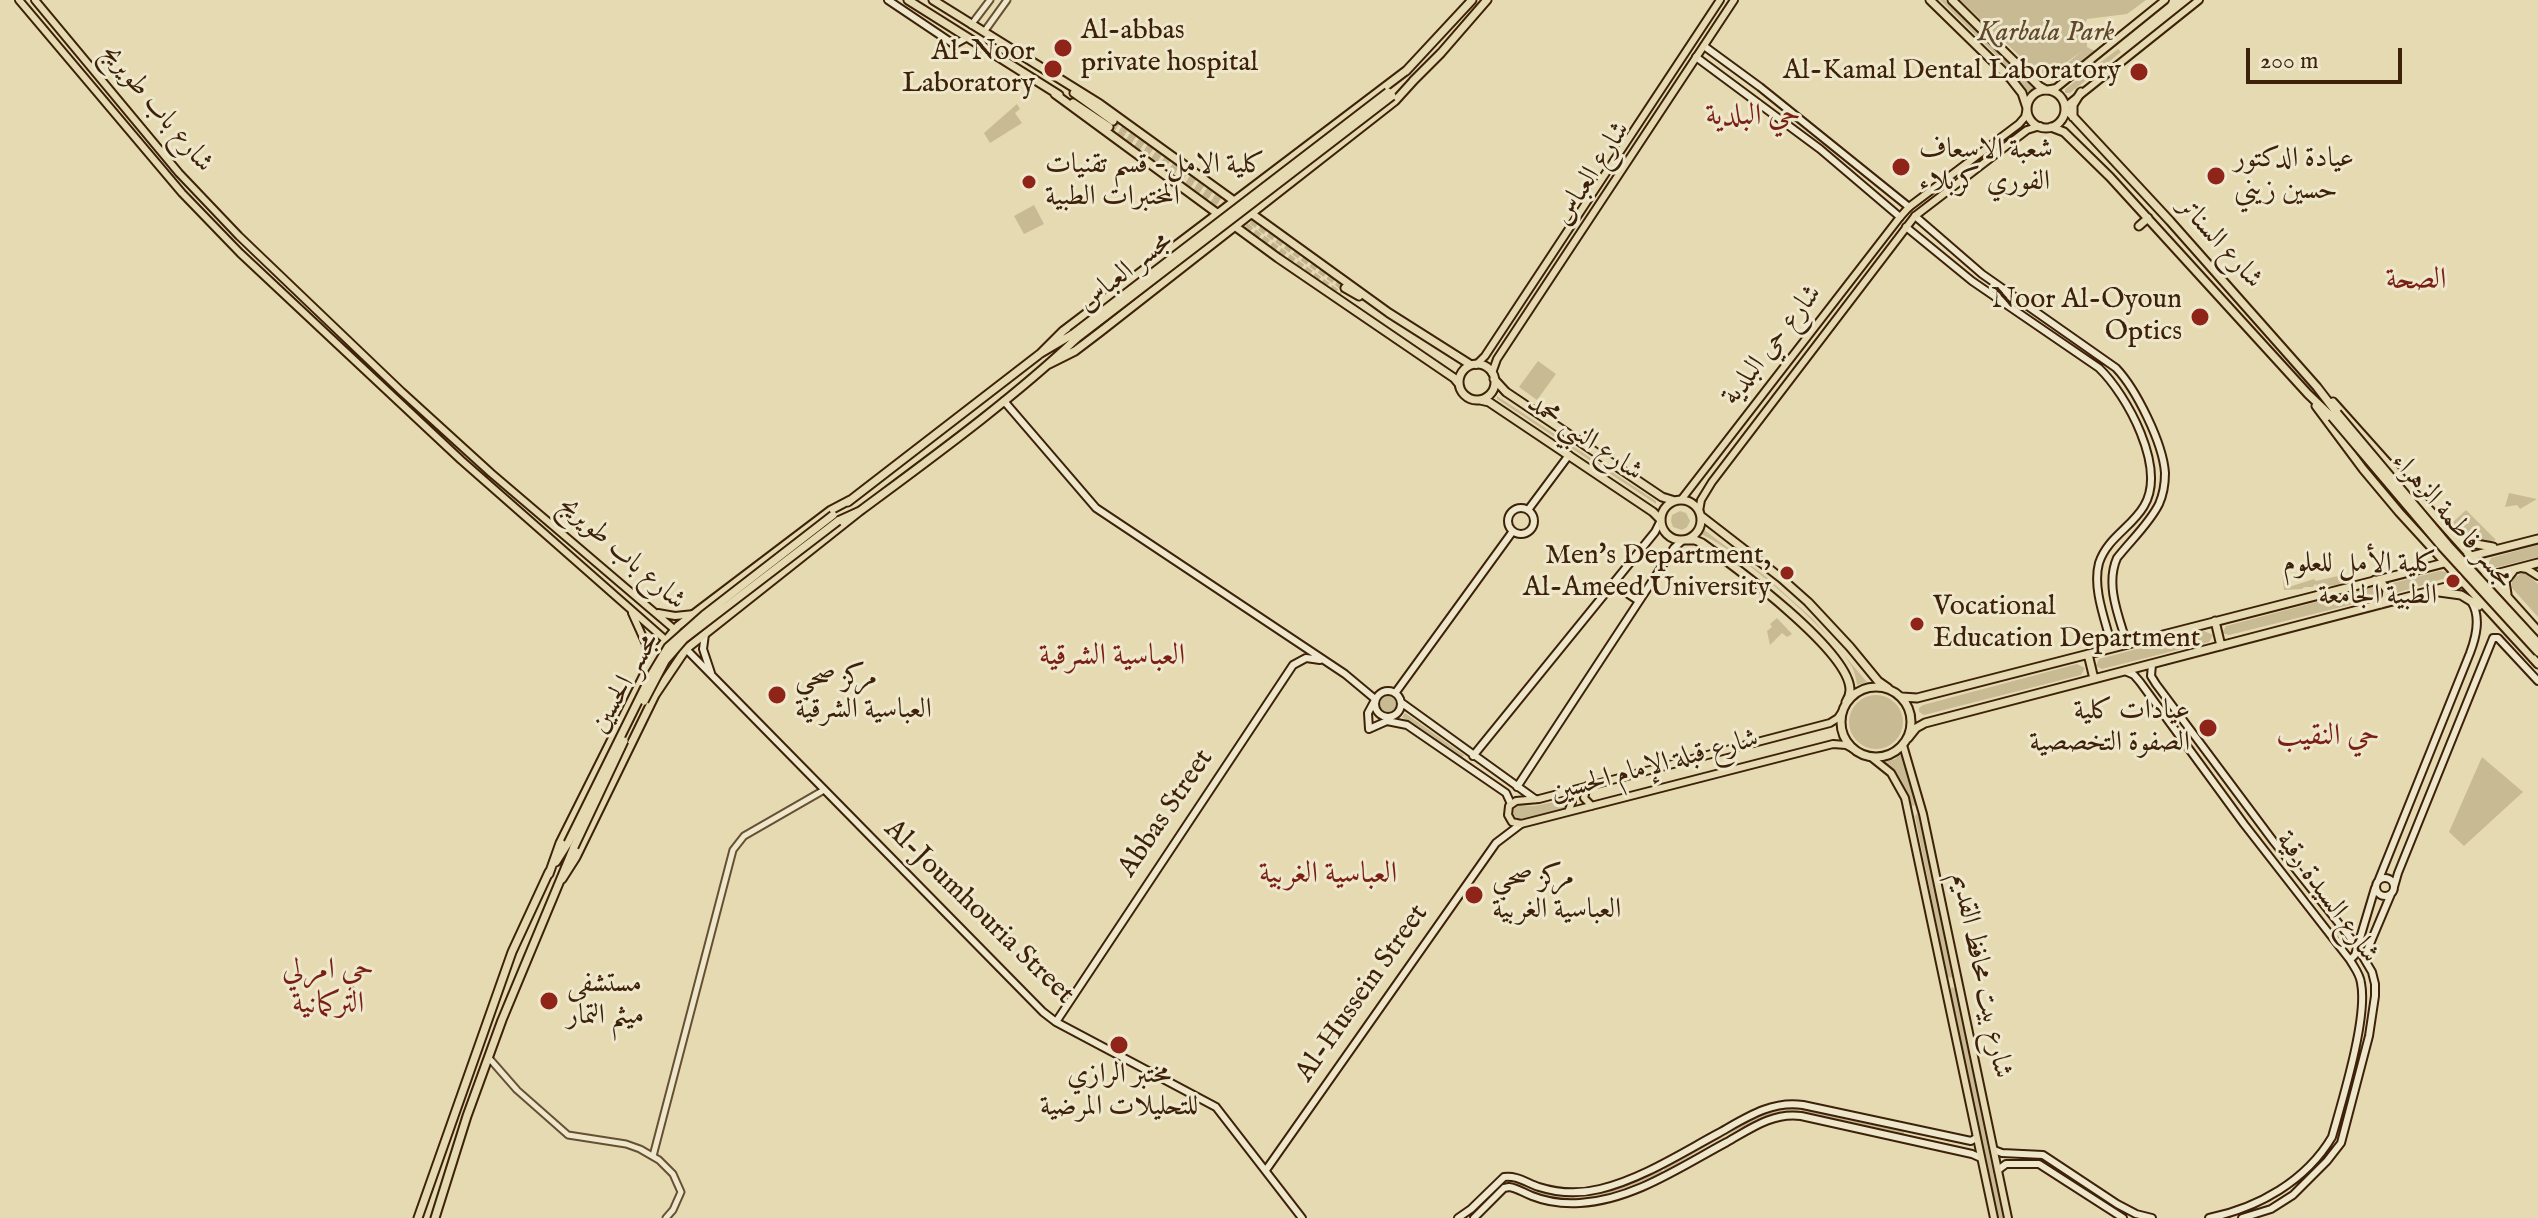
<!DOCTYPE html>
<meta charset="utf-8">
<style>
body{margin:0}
#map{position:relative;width:2538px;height:1218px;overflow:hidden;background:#e5dab1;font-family:"IM FELL English",serif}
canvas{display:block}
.scale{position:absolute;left:2246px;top:48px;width:156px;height:36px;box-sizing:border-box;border:4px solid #3d2108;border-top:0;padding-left:10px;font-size:24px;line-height:28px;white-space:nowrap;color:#3d2108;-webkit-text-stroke:6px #eee7cc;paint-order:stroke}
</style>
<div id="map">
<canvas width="2538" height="1218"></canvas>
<div class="scale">200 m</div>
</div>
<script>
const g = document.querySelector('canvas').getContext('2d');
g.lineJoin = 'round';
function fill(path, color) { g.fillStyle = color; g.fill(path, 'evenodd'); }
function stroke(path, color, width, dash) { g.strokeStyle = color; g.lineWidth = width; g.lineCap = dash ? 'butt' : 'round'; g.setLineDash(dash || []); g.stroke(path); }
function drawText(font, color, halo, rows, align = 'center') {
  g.font = font + ' "IM FELL English",Amiri,serif'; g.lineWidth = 6; g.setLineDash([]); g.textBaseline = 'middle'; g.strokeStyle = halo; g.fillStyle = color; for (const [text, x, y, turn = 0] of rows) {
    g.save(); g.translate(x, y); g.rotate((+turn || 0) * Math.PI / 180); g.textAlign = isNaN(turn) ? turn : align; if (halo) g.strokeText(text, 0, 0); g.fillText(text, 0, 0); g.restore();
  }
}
const green = new Path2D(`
 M1940,0h5l88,88 -4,5 -28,-33z
 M1960,0h186l-19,14 -40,5 -5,13 5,11v4l8,4 -1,3 -4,1 -1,3 -4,1 -6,7 -2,-2 -6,8 -17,9 -3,-4 31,-26 -33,24 -8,1z
 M2118,49l3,3 -51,41h-5v-4z
 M1017,104l3,5 -5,4 7,10 -32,20 -6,-10z
 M1034,205l10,19 -20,10 -10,-18z
 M1538,361l18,13 -19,26 -18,-13z
 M1497,396l159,105v3l-159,-105z
 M2509,493l28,6 -17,10 -3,-4 -12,2z
 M2466,510l30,30c-16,4 -34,-5 -45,-16z
 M1680,511l6,2 4,8 -3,6 -5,3 -9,-3 -2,-6 1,-6z
 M1703,529l62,47 48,43 54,63 -10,3c-1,-6 -2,-12 -5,-18 -18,-34 -115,-117 -151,-133z
 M2538,545v12l-44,11 -6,-4 3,-6z
 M2440,571l7,1 -1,6 -53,16 -4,-10z
 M2524,572l14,12v33l-26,-29v-9z
 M2282,573h3l4,14 25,-8 2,2 22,-5 6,2c-2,9 -12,8 -19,7l-4,4 -6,-5 -2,3h-9l-2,2 -18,1z
 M2373,587l8,4 -3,7 -149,37 -7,-2 4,-7z
 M1777,618l15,16 -5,3 -5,-4 -12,12 -3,-14 5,-4 -2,-3z
 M2204,631l9,4 -4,7 -107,27 -6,-3 3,-7z
 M2077,664l8,4 -4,7 -157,40 -5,-3v-4l4,-3z
 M1378 704a10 10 0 1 1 20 0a10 10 0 1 1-20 0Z
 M1849 722a27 27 0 1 1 54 0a27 27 0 1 1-54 0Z
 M1405,713l59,42 -2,3 -60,-41z
 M1901,754l15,48 -2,4 -5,-1 -12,-29 -12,-14 10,-3z
 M2482,757l41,35 -59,54 -15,-14z
 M1564,800l2,5 -3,4 -43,10 -7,-4 1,-6 4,-4 16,1z
 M1918,813l35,162 -2,3 -4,-2 -32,-160z
 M1952,987l4,2 49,229h-7l-48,-227z
 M1782,1108h18l-1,4c-36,-4 -101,40 -134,59l-2,-3 92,-51 1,2 11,-7z
 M1801,1108l103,23v4l-103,-23z
 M1661,1168l2,4c-45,20 -81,37 -131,20l1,-3c51,14 82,0 128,-21z`);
const trunkTunnel = new Path2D(`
 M1113,121l120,87
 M1109,127l118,85
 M1243,215l102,73
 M1237,220l103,75`);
const tertiary = new Path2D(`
 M971,25l19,-25
 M984,32l23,-32
 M489,1058l28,32 51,45 58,9 14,5 19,11 14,14 8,18 -8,18 -7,8
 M653,1156l80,-306 11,-14 80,-46`);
const secondary = new Path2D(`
 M888,0l64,43h5l9,-5
 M1704,46l56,41 149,120
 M1696,57l124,92 80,68
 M1915,216l67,58 134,94c20,21 47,75 49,105 0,10 -2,22 -6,31 -10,20 -28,36 -42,54 -12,27 2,59 10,86
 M1906,227l66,54 127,87c28,27 68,100 45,138 -12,21 -37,32 -45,57 -7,26 7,59 13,84
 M1004,401l92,107 249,166 30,25
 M1508 521a13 13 0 1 1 26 0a13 13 0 1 1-26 0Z
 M1528,510l41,-55
 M1613,584l26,17
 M705,634l-2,15 8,24
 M686,649l357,363 13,10 160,85 86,111
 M2152,664l-1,12 5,8 118,158 82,103 16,27 3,12v12l-6,40 -28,107 -14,18 -34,34 -22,14 -29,9
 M2125,671l9,4 6,7 104,142 106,136c4,7 10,14 11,23 7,35 -19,118 -29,154 -26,44 -74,71 -123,81
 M1375 704a13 13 0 1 1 26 0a13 13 0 1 1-26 0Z
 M1396,692l117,-161
 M1375,700l-7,13 1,16 18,-8 20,4 99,68 5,11
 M1402,703l133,96
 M1473,756l182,-224 6,-12
 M1517,787l157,-239 9,-8
 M2376 887a9 9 0 1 1 18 0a9 9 0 1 1-18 0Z
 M2379,879l91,-226c6,-16 11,-35 2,-50
 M2394,887l4,-14 95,-235h5l40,43
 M2364,958l27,-64
 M2350,960l5,-5 20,-67
 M1056,1022l237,-357 13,-7 14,2
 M1994,1150l8,3 41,2 74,49 19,10 16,4
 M1266,1170l230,-327 25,-19
 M1998,1170l8,-6h33l84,54
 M1458,1218l13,-9 33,-32c12,-2 23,6 35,10 19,6 41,7 61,2 41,-10 80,-35 117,-55 27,-15 54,-34 86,-29l168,36 5,-3
 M1474,1218l30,-30 5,-1c8,1 15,6 23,9 15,6 32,8 48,7 53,-3 102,-37 147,-61 23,-13 46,-30 74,-26l171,38 9,4`);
const primary = new Path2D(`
 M19,0l163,193 58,60 221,207 208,183
 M35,0l144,173 60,63 163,156 89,81 183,156 12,20 -4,1
 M2046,90l10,-2 109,-88
 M2065,107l134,-107
 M1476,365l9,-9 235,-356
 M1492,373l5,-14 237,-359
 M1681,500l219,-283 9,-10 110,-83 6,-7 2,-9
 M1699,511l2,-11 11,-18 203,-266 112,-86 13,-4
 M2521,568l6,1 11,7
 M632,613l14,31 3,18
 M658,613l17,3 19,-2
 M1842,712l-4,6 -8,5 -291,76 -23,2 -7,5 -1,9 4,7 9,2 312,-80 13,1 9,5
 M1903,745l20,69 85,404
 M1871,757l20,16 14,25 89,420
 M1587,786l-3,12 8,8
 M1564,793l6,3 2,6 -4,10`);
const trunk = new Path2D(`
 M908,0l151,95
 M933,0l167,104 289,209 82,52
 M1930,0l81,79 11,14 5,15
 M1952,0l87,86 7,4
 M1406,71l66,-71
 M1413,81l28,-28 46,-53
 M2027 109a19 19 0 1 1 38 0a19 19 0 1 1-38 0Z
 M1074,93l39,28
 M1055,94l223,164 176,120 5,6
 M1073,103l36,24
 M2065,108l105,113 147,166 20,26
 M2073,117v-12l8,-13
 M2051,127l13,5 46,45 198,217 24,23
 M2139,226l9,-8
 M1345,288l14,8
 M1041,353l22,-22 344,-261
 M1049,364l26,-13 25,-19 295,-231 20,-22
 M1459 382a18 18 0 1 1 36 0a18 18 0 1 1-36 0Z
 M1494,379l12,13 156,105 13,4
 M1480,400l9,2 164,110 8,8
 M2333,402l205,229
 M2316,406l47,63 36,43 139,152
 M1661 520a20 20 0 1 1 40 0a20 20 0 1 1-40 0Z
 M848,502l193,-149 32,-19
 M1701,516l80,62 27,24 42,45 28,34 10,7
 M838,521l22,-10c74,-55 150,-110 217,-173
 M2456,534l20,10 17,3
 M1683,540h12l7,3c32,23 148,108 148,147 0,4 -2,9 -4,12
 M2375,580l6,2 6,8 -1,8 -5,6
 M2439,592l22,3 18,11
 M2507,594l-2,-13 8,-10
 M2215,621l6,25
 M2088,654l6,25
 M1841 722a35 35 0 1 1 70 0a35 35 0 1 1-70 0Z
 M1902,697l15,1 621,-159
 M1908,738l8,-10 9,-5 613,-160
 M556,862l12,-19
 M549,874l11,-31 94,-188 24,-29 153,-116 19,-10
 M562,879l14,-22 79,-162 31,-46 174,-138
 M418,1218l94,-266 37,-80
 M435,1218l32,-102 35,-96 72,-173`);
const trunkBridge = new Path2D(`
 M1073,334l315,-242
 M1077,338l315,-242
 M2337,413l111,132 90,98
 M2332,417l111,131 95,104
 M644,701l21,-40 19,-22 154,-118
 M568,843l82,-166 18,-30 36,-32 129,-100
 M574,847l50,-106`);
const markers = [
 [1063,48,10,"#8f2418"],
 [1053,69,10,"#8f2418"],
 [2139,72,10,"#8f2418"],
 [1901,167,10,"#8f2418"],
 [2216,176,10,"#8f2418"],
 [1029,182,8,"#8f2418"],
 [2200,317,10,"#8f2418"],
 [1787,573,8,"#8f2418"],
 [2453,581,8,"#8f2418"],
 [1917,624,8,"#8f2418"],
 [777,695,10,"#8f2418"],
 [2208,728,10,"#8f2418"],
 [1474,895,10,"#8f2418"],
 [549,1001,10,"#8f2418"],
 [1119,1045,10,"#8f2418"]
];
const poiNames = [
 ["Al-abbas",1081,32],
 ["private hospital",1081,64],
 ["Al-Noor",1035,53,"right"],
 ["Laboratory",1035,85,"right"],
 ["Al-Kamal Dental Laboratory",2121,72,"right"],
 ["شعبة الاسعاف",1919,151],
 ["الفوري كربلاء",1919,183],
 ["عيادة الدكتور",2234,160],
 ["حسين زيني",2234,192],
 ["كلية الامل- قسم تقنيات",1045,166],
 ["المختبرات الطبية",1045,198],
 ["Noor Al-Oyoun",2182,301,"right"],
 ["Optics",2182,333,"right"],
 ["Men's Department,",1771,557,"right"],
 ["Al-Ameed University",1771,589,"right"],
 ["كلية الأمل للعلوم",2437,565,"right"],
 ["الطبية الجامعة",2437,597,"right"],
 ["Vocational",1933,608],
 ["Education Department",1933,640],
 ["مركز صحي",795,679],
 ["العباسية الشرقية",795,711],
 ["عيادات كلية",2190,712,"right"],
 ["الصفوة التخصصية",2190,744,"right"],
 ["مركز صحي",1492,879],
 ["العباسية الغربية",1492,911],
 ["مستشفى",567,985],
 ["ميثم التمار",567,1017],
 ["مختبر الرازي",1119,1076,"center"],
 ["للتحليلات المرضية",1119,1108,"center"]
];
const parkNames = [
 ["Karbala Park",2046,34]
];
const streetNames = [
 ["شارع باب طويريج",156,109,50],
 ["شارع العباس",1593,174,-57],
 ["شارع السناتر",2219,244,48],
 ["مجسر العباس",1126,273,-38],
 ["شارع حي البلدية",1773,346,-52],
 ["شارع النبي محمد",1584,439,34],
 ["مجسر فاطمة الزهراء",2451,521,49],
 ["شارع باب طويريج",621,554,41],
 ["مجسر الحسين",626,684,-60],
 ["شارع قبلة الإمام الحسين",1655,767,-15],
 ["Abbas Street",1167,814,-56],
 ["شارع السيدة رقية",2326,898,54],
 ["Al-Joumhouria Street",978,913,44],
 ["شارع بيت محافظ القديم",1980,976,78],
 ["Al-Hussein Street",1363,994,-55]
];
const neighbourhoodNames = [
 ["حي البلدية",1753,118],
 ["الصحة",2416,282],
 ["العباسية الشرقية",1112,658],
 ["حي النقيب",2328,738],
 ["العباسية الغربية",1328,876],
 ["حي امرلي",328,972],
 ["التركمانية",328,1006]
];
fill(green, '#c8bb94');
stroke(trunkTunnel, '#c3b58f', 7, [7, 3.5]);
stroke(tertiary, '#674f32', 9);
stroke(secondary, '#3d2108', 10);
stroke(primary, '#3d2108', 10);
stroke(trunk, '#3d2108', 11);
stroke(tertiary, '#eee7cc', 5);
stroke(secondary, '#eee7cc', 6);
stroke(primary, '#e5dab1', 6);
stroke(trunk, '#e5dab1', 7);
stroke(trunkBridge, '#3d2108', 11, []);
stroke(trunkBridge, '#e5dab1', 7);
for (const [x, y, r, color] of markers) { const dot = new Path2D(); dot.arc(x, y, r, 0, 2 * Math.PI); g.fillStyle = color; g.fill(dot); stroke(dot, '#eee7cc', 3); }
drawText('28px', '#3d2108', '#eee7cc', poiNames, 'left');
drawText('italic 28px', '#60482b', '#eee7cc', parkNames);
drawText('28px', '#3d2108', '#eee7cc', streetNames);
drawText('30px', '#7a1f14', '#eee7cc', neighbourhoodNames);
</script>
